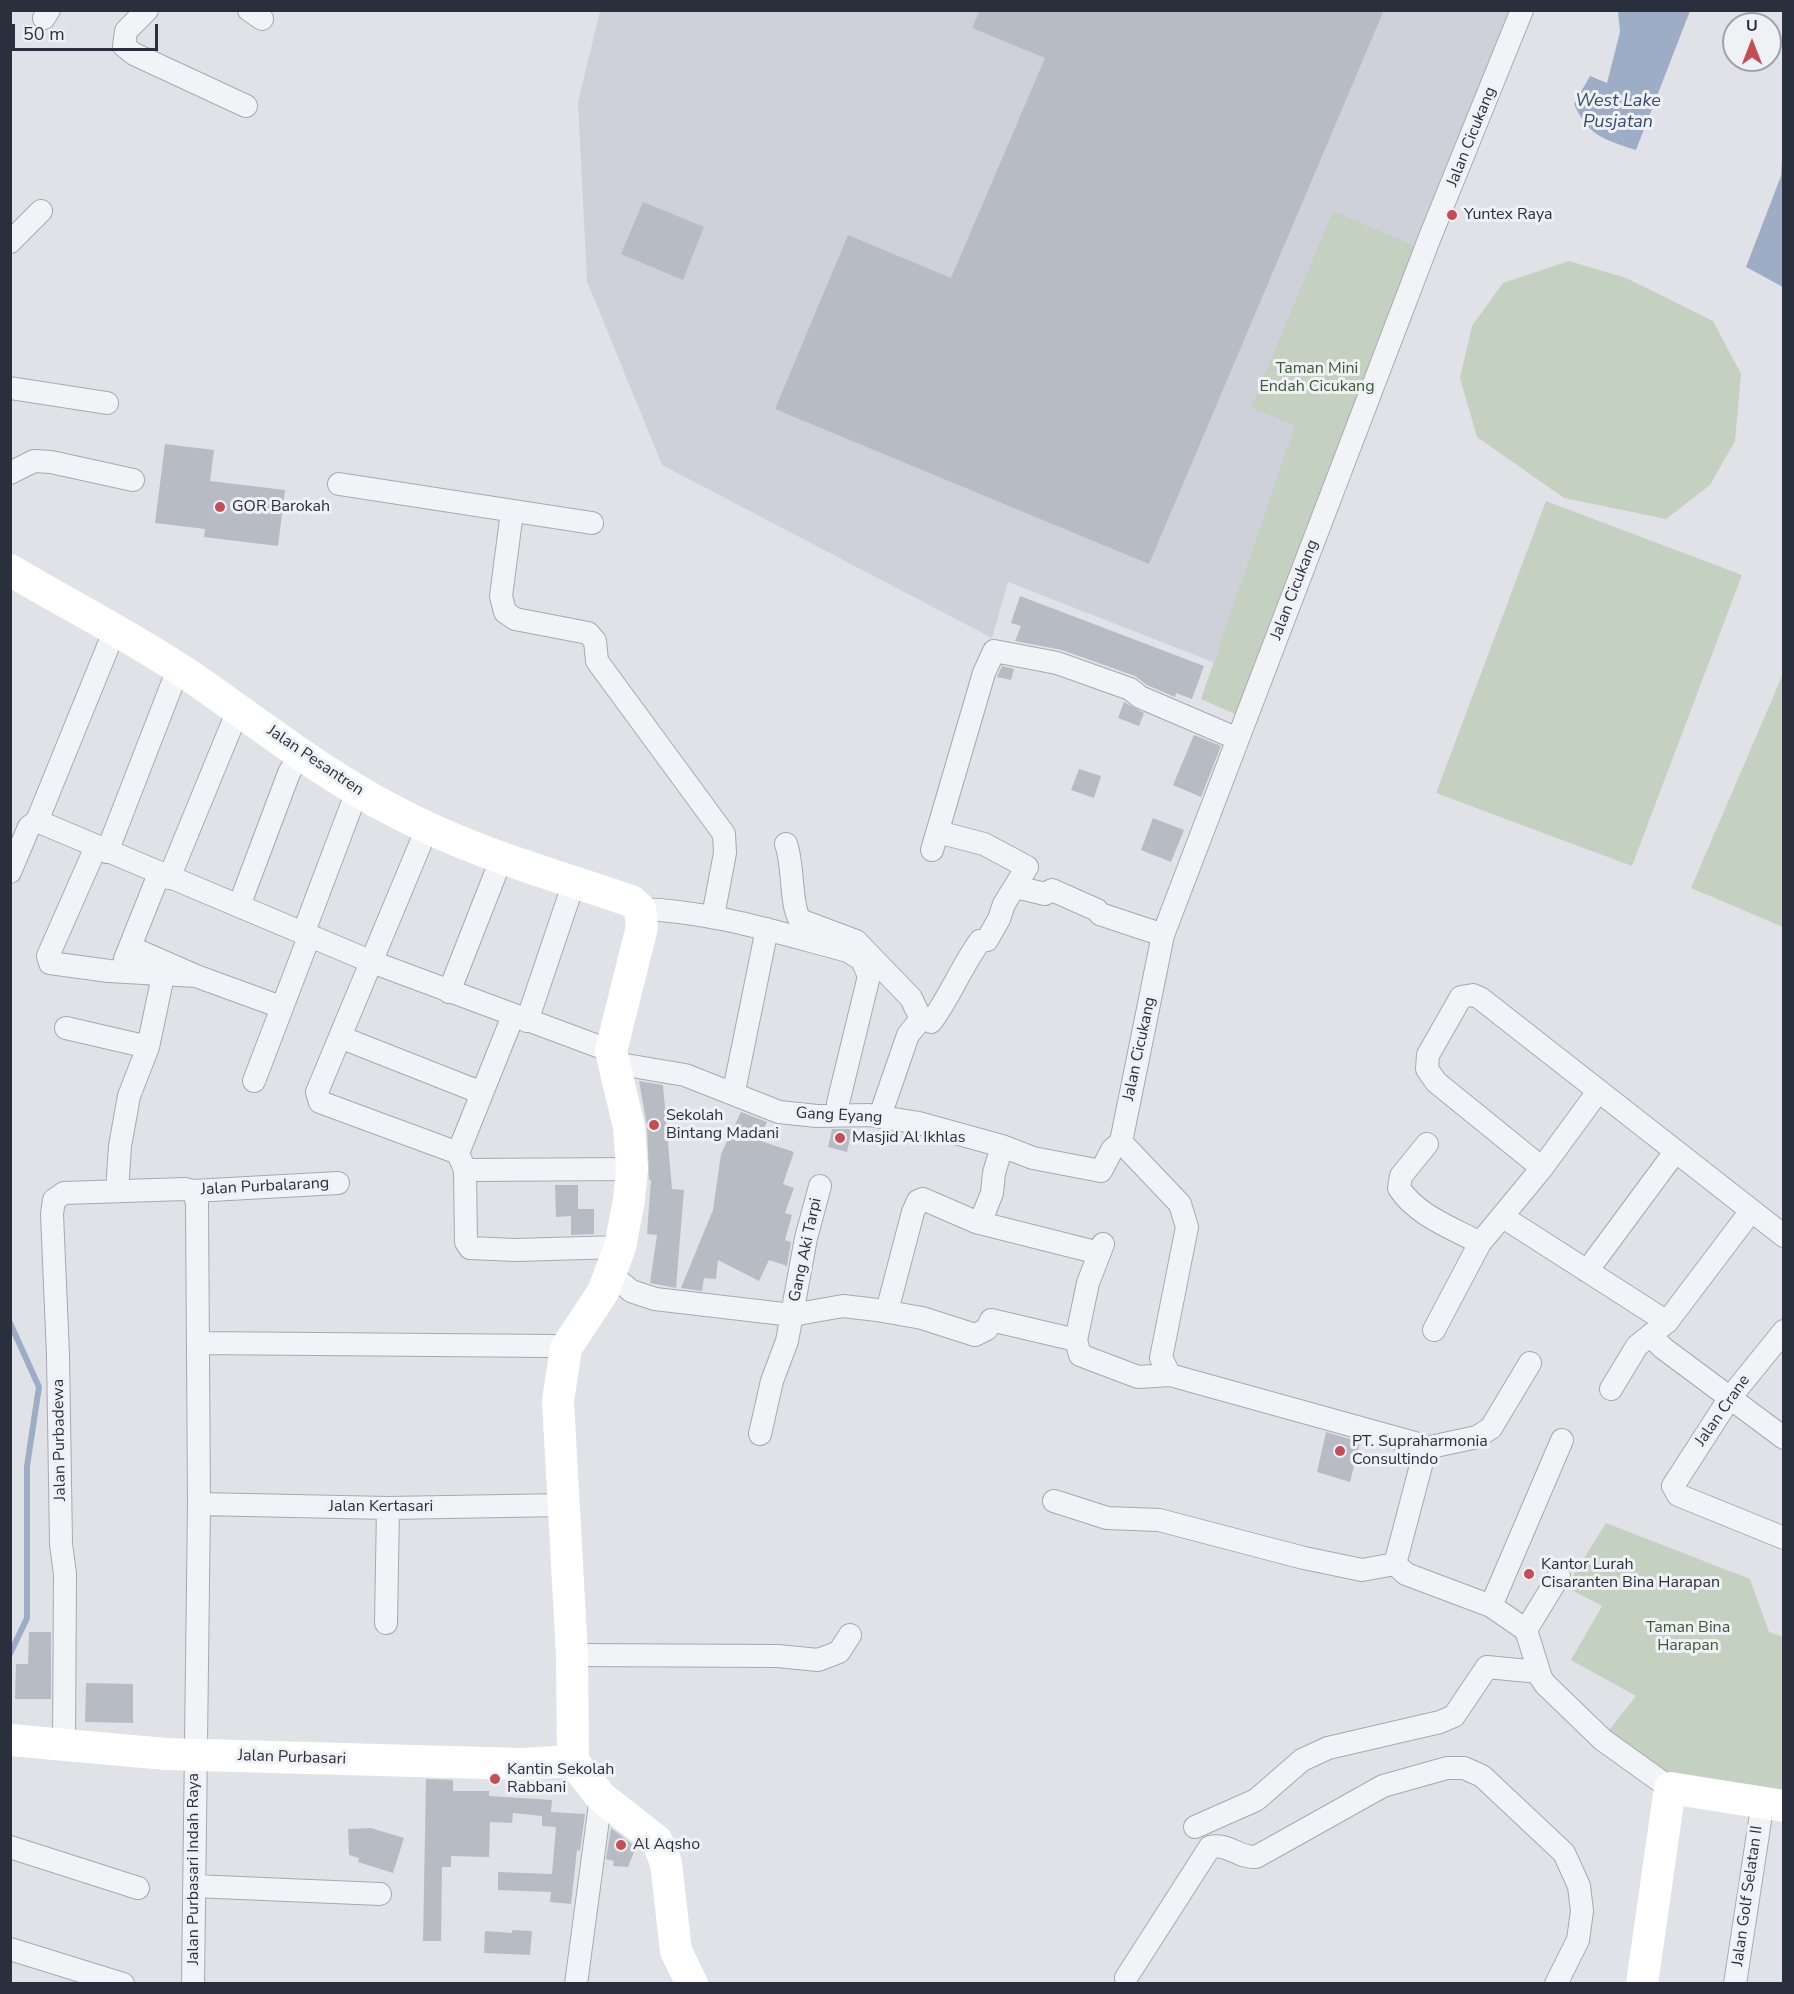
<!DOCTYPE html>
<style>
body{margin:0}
#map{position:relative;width:1794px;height:1994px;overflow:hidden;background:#e0e2e8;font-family:"Nunito Sans",sans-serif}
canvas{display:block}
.frame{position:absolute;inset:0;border:12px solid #2a2f3e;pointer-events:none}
.north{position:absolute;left:1722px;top:12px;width:60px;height:60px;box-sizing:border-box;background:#eff1f5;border:2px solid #a0a3ac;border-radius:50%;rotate:0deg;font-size:16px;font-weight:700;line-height:24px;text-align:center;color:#2a2f3e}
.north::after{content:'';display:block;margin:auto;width:21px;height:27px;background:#c54d54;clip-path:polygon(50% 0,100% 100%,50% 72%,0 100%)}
.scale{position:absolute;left:12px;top:24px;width:146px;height:27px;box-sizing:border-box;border:3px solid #2a2f3e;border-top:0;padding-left:8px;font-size:18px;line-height:21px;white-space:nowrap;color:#2a2f3e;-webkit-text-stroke:4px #eff1f5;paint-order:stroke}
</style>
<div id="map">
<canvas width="1794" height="1994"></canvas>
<div class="frame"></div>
<div class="north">U</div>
<div class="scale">50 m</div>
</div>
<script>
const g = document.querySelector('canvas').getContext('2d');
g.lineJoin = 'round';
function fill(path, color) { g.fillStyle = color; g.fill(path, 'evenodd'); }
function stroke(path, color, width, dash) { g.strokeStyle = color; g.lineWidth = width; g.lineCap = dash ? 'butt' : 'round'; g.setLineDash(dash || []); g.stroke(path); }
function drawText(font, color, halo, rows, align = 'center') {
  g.font = font + ' "Nunito Sans",sans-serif'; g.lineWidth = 6; g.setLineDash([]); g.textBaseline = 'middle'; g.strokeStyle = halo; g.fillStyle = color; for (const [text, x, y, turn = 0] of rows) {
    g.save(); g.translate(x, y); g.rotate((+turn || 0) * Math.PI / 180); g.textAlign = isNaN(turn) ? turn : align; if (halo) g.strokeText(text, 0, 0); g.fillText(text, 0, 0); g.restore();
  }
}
const built = new Path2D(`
 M600,11h914l-223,563 -38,-14 -40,102 -205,-80 -16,56 -330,-173 -75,-184 -9,-179z`);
const green = new Path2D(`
 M1333,211l84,36 -169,473 -47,-21 94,-273 -44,-19z
 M1569,261l57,17 87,43 28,53 -6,67 -25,44 -44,34 -102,-21 -87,-61 -17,-59 12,-52 31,-43z
 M1546,501l196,74 -110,291 -196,-73z
 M1783,674v253l-92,-39z
 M1606,1523l144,56 19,53 14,5v167l-121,-24 -56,-46 30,-38 -65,-36 31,-54 -36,-19z`);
const water = new Path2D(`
 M1618,11h72l-54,139c-31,-10 -48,-14 -62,-46l16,-28 17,7 13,-51z
 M1782,158h1v129l-37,-20 35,-91z`);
const stream = new Path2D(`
 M10,1323l29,64 -12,79v152l-17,36`);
const building = new Path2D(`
 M980,10h404l-235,554 -374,-155 73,-174 103,43 94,-220 -73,-30z
 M643,202l61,25 -21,53 -62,-26z
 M165,444l49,6 -4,31 75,9 -7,56 -74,-9 1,-8 -50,-6z
 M1020,596l184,70 -12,33 -16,-6 -1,4 -28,-12 -12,-9 -73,-26 -47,-9 6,-15 -10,-3z
 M1002,666l12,3 -3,11 -14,-3z
 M1124,702l20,11 -5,13 -21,-8z
 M1194,735l27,11 -20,51 -28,-12z
 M1079,769l22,7 -7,22 -23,-8z
 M1153,818l31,12 -13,32 -30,-12z
 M639,1081l24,4 9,104 12,1 -8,98 -26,-5 7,-48 -10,-1 4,-54h-2l-2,-54z
 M741,1112l26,10 -9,18 36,12 -11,32 11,4 -9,25 7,2 -7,25 6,2 -4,24 -18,-6 -10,21 -41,-21 -2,19 -12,-1 -2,13 -21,-3 32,-78 8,-56z
 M832,1129h20l-5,23 -19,-5z
 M555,1185h23v24h16v25l-23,1v-19l-15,1z
 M1326,1432l34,10 -10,40 -33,-10z
 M29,1632h22v67h-36l1,-35h12z
 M86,1683l47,1v39l-48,-1z
 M426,1779l27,1v11h36v5l63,4 -1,12 34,2 -5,37 -3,-1 -6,54 -21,-2 1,-10 -53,-2v-18l54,2 4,-47 -14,-1v-10l-29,-3 -1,10 -22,-1 -1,35 -38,-1v11h-9l-1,74h-18z
 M371,1828l33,10 -11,35 -35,-11 1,-4 -10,-3 -1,-26z
 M611,1828l25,19 -8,20 -15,-1 1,-5 -8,-2z
 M512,1930l20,1 -2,24 -46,-2 1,-22 27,2z`);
const street = new Path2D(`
 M147,10l-21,21 -2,15 10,8 112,52
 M249,10l13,9
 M1522,10l-92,227 -267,698 -42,207 59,62 7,23 -26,131 9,17 245,68 8,15 -28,106 11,10 85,32 35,24 15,48 4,6 58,56 67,48
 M44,18l5,-8
 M10,242l31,-31
 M10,388l97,15
 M10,473l24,-12 17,1 82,18
 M339,484l253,39
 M512,512l-11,84 4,16 10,7 73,14 7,8 2,20 127,173 1,19 -12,63
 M37,821l335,141 239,89
 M37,821l77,-189
 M427,828l-110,264 3,10 138,51
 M786,844c8,22 4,61 14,76l56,21 55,57 10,21
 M96,847l-48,109 2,7 59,8 87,5
 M932,850l52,-177 10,-22 63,12 73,26 10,8 98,42
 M107,852l71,-183
 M10,872l19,-45 8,-6
 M169,878l69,-168
 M1016,887l29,7 7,-4 45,20 3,4 63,21
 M239,906l50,-133 12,-21
 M640,909c72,2 139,24 208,42l14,9 7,16 -31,127
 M303,934l54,-143
 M130,947l66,29 85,31
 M125,959l34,-85
 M449,992l53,-135
 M513,1016l-55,137 7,17 1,72 4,6 45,2 105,-3
 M527,1021l47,-139
 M66,1028l82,19
 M340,1037l142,56
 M614,1063l71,12 94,37 38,4 52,-1 50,8 83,23 31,12 68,13 11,-21 9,-8
 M254,1081l55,-144
 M735,1086l32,-157
 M880,1116l28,-81 13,-16 5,-1 5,4c19,-25 30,-55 49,-81l7,-1 12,-21 5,-15 23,-37 -43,-23 -46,-12
 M1427,1144l-26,32 -2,12c17,27 53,40 81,55
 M1542,1168l-106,-86 -9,-13 1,-14 33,-58 12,-2 7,3 304,238
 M465,1170l167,-1
 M117,1191l3,-45 9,-50 19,-49 15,-71
 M193,1191l145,-8
 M1503,1217l164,105 -30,24 -26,43
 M980,1223l12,-30 2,-20 8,-27
 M1587,1271l88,-119
 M610,1273l21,18 24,8 137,16 51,-9 34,4 45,8 53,17 12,-6 4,-9 85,20 4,15 58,22 32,-2
 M887,1311l26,-99 5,-11 5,-2 53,23 123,31
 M1667,1322l84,-111
 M1434,1330l46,-87 62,-75 55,-75
 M1784,1331l-55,68 -56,87 5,9 106,43
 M1651,1336l12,12 121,90
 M1076,1340l12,-57 15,-39
 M198,1343l355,3 13,2
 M760,1434l12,-53 15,-40 19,-103 14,-52
 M1421,1449l56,-12 14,-9 39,-65
 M1054,1501l53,17 52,2 145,38 58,12 33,-6
 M199,1504l189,4 176,-3
 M1491,1606l71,-166
 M386,1623l2,-115
 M1526,1630l33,-54
 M572,1655l206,1 40,4 21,-8 11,-17
 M64,1745l1,-171 -4,-30 -3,-189 -6,-141 2,-14 10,-7 121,-4 8,2 4,11 2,302 -6,480
 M1195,1827l61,-27 46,-40 26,-12 112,-26 14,-6 33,-49 52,5
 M10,1847l128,41
 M194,1886l186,8
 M10,1949l113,35
 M1126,1978l84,-131c18,-4 29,11 46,10l127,-71 64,-18h17l18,8 82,77 15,33 3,25 -4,29 -22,44
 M576,1984l25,-187
 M1735,1984l28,-183`);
const secondary = new Path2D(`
 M10,570c60,36 123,67 180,106 67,46 132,98 204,135 74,40 158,63 237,90l9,8 2,18 -31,124 18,76 3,42 -3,31 -9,47 -17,45 -37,56 -8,53 14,254 1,106 28,36 56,44 9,22 10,88 16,33
 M10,1740l156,14 355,10 52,-3
 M1642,1984l28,-196 114,18`);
const markers = [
 [1452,215,6,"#c54d54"],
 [220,507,6,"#c54d54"],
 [654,1125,6,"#c54d54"],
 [840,1138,6,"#c54d54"],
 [1340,1451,6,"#c54d54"],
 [1529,1574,6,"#c54d54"],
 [495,1779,6,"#c54d54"],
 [621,1845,6,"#c54d54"]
];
const streetNames = [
 ["Jalan Cicukang",1472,137,-68],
 ["Jalan Cicukang",1295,590,-69],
 ["Jalan Pesantren",315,761,34],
 ["Jalan Cicukang",1140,1049,-78],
 ["Gang Eyang",839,1116,3],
 ["Jalan Purbalarang",265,1187,-3],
 ["Gang Aki Tarpi",806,1250,-78],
 ["Jalan Crane",1723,1411,-55],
 ["Jalan Purbadewa",60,1440,-91],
 ["Jalan Kertasari",381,1507],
 ["Jalan Purbasari",292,1758,2],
 ["Jalan Purbasari Indah Raya",194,1869,-90],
 ["Jalan Golf Selatan II",1748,1896,-82]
];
const poiNames = [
 ["Yuntex Raya",1464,215],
 ["GOR Barokah",232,507],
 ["Sekolah",666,1116],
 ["Bintang Madani",666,1134],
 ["Masjid Al Ikhlas",852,1138],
 ["PT. Supraharmonia",1352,1442],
 ["Consultindo",1352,1460],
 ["Kantor Lurah",1541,1565],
 ["Cisaranten Bina Harapan",1541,1583],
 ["Kantin Sekolah",507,1770],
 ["Rabbani",507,1788],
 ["Al Aqsho",633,1845]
];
const parkNames = [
 ["Taman Mini",1317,369],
 ["Endah Cicukang",1317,387],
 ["Taman Bina",1688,1628],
 ["Harapan",1688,1646]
];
const waterNames = [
 ["West Lake",1618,102],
 ["Pusjatan",1618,123]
];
fill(built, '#ced1da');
fill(green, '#c4d1c1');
fill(water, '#9dadc6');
stroke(stream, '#9dadc6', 6);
fill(building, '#b7bbc4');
stroke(street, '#a6a9b2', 24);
stroke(street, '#f2f3f6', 22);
stroke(secondary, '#fff', 32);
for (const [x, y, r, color] of markers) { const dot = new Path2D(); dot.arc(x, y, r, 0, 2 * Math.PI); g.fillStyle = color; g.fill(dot); stroke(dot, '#eff1f5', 2); }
drawText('16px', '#2a2f3e', '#eff1f5', streetNames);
drawText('16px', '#2a2f3e', '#eff1f5', poiNames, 'left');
drawText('16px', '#3b5938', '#eff1f5', parkNames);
drawText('italic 18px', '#364b6f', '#eff1f5', waterNames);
</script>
